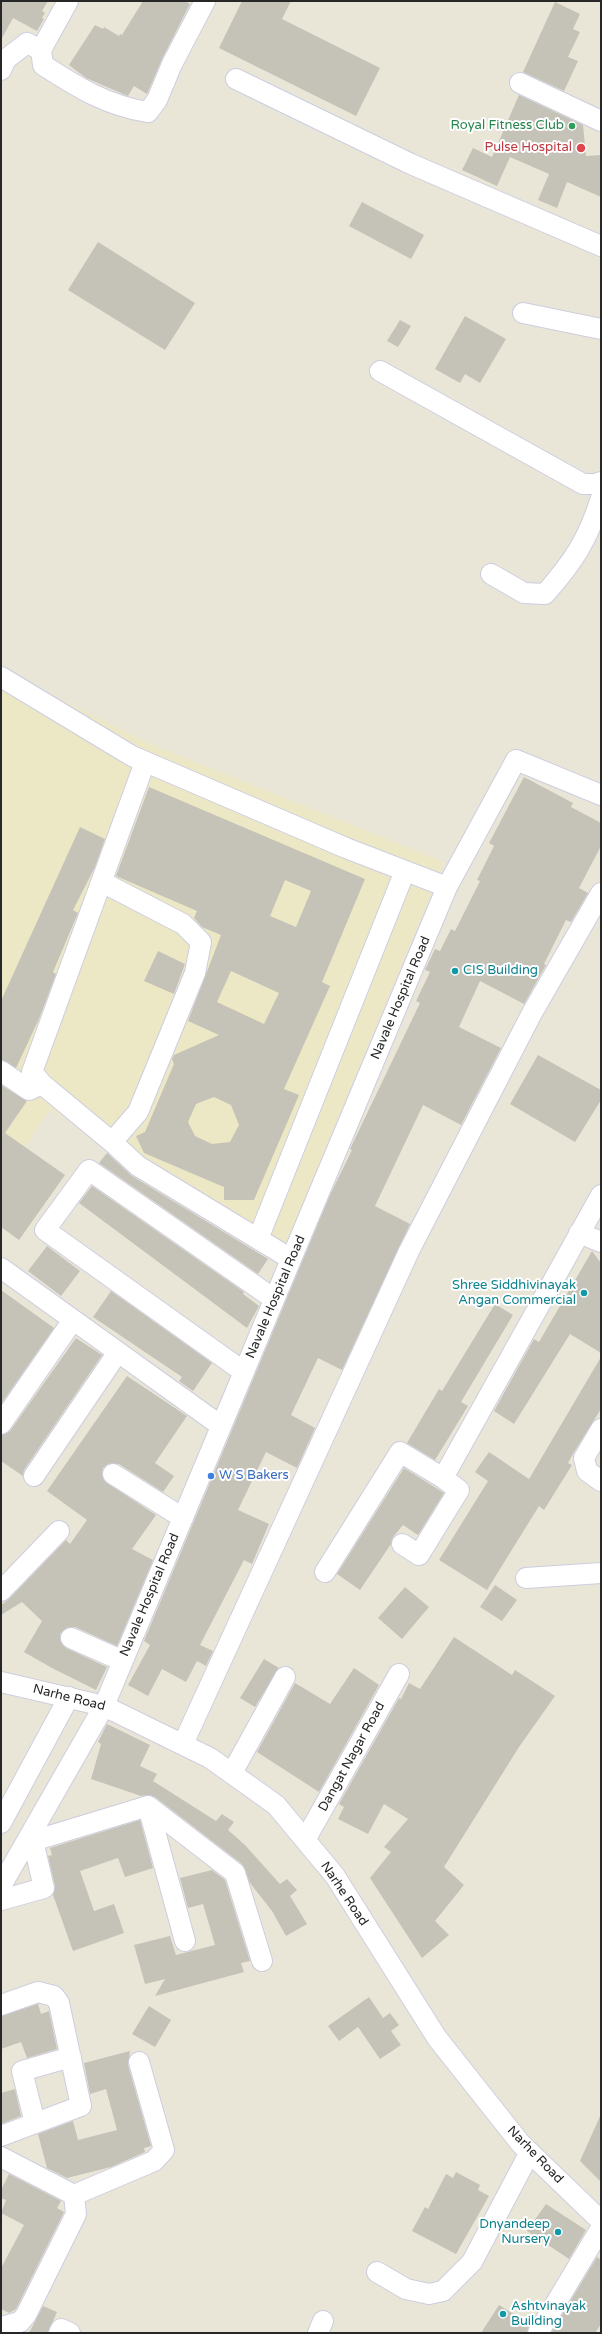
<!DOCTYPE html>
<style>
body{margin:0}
#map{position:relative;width:602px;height:2334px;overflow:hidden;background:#eae6d7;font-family:"Varela Round",sans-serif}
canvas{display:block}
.frame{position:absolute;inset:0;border:2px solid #272727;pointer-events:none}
</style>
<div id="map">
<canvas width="602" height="2334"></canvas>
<div class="frame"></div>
</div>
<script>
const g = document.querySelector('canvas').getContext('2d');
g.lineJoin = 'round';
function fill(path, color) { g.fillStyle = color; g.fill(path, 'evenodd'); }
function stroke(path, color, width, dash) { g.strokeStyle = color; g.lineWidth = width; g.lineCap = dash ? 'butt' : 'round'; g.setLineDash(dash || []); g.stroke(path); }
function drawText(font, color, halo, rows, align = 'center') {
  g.font = font + ' "Varela Round",sans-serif'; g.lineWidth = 4; g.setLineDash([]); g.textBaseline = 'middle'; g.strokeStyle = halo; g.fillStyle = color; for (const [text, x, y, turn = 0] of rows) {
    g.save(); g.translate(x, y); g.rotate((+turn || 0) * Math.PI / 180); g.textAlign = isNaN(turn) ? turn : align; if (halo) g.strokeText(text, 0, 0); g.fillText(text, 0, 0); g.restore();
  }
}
const education = new Path2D(`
 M1,671l154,75 289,116 -165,399 -173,-118 -56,-34 -49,75z`);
const building = new Path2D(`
 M1,1h47l-6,10 3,2 -3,5 2,1 -7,12 -24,-13 -12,22z
 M143,1h42l5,3 -28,55 -15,35 -13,-8 -6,10 -5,-2 -37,-16 -17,-13 26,-40 8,4 1,-2 15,9 1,-2 2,1z
 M242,1h49l-9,18 98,49 -24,48 -137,-68z
 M555,2l25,12 -7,15 7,3 -12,25 10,4 -14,30 -41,-19z
 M519,95l64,30 3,31 15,-1v42l-34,-15 -10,26 -19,-8 11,-26 -39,-17 -13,29 -35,-16 11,-22 19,9z
 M362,202l62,33 -13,24 -62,-33z
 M98,242l97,61 -30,47 -97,-60z
 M465,316l41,23 -26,44 -15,-9 -5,9 -25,-14z
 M400,320l11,6 -13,21 -11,-6z
 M524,777l49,26 -2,4 30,16v23l-22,42 9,5 -17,29 -5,-2 -22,44 2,1 -22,39 -44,-23 -21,46 42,21 -40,77 -38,-20 -48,101 35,18 -68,146 -24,-12 -27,57 24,13 -18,40 -31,-16 -28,58 31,14 -17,40 -8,-4 -44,85 13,6 -7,15 -9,-5 -11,21 -24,-13 -14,27 -20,-11 22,-40 -6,-4 186,-446 22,-45 -2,-1 70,-146 -4,-2 14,-29 -5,-2 10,-21 5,2 11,-22 4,2 25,-50 -3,-1 17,-34 -5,-3z
 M149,787l216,92 -43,103 8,4 -46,103 15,6 -45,105h-30v-13l-80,-34 -8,-17 9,-4 29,-68 -2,-5 2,-4 45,-20 -31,-14 33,-86 -19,-8 -8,-9 3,-7 -81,-35zM285,880l26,11 -15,36 -26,-11zM231,971l48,22 -15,31 -47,-22zM214,1097l17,8 8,20 -9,17 -18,2 -17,-8 -7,-14 8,-18z
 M80,827l25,12 -10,28 -22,43 5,3 -25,59 3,2 -17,45 -23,49 -15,-8v-59z
 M158,951l27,13 -11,30 -30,-13z
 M538,1055l63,35v10l-26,42 -65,-38z
 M1,1085l26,16 -22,32 60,42 -46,65 -18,-13z
 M107,1153l25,23 136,83 -10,15 -159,-111z
 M92,1186l152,106 -1,2 16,12 -12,22 -168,-125z
 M47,1246l33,25 -19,25 -33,-25z
 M592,1251l9,12v90l-31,-19 -56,90 -20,-13 40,-72 5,3z
 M1,1290l53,38 -53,76z
 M111,1291l101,72 -19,28 -14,-10 3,-4 -89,-60z
 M495,1304l18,11 -52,87 7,4 -33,54 -28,-17 32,-54 3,2z
 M76,1338l26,17 -78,115 -1,6 -22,-15v-26l9,-4z
 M601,1357v52l-27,43 -6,11 4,2 -28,45 -5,-4 -52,84 -48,-30 49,-79 -13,-9 14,-20 40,27z
 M127,1376l60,40 -32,47 19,13 -11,16 -44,-28h-11l-5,4 -1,6 5,9 49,32 -24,34 21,11 -36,86 -42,-19 -10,2 -5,5v6l6,8 41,19 -11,23 -44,-22 -28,-16 18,-31 -20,-19 -21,13v-10l8,-6 57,-59 4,4 17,-24 -40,-29z
 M404,1468l40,25 -26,42 -15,-10 -10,12 -2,7 -31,46 -23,-16z
 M495,1585l22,15 -15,21 -22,-14z
 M405,1587l24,20 -27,32 -24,-21z
 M454,1637l58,38 3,-5 40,26 -36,51 -75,120 20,18 -29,36 14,14 -27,23 -52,-80 21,-26 -7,-5 24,-28 -24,-15 -16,30 -30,-15 6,-12 -5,-3 60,-106 2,1 8,-16 11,6z
 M264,1659l15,9 -24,39 -15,-9z
 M354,1668l25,17 -60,107 -62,-40 38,-69 35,21z
 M107,1724l43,21 -10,21 17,8 -4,7 63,40 6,-7 12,8 -6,8 17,15 35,39 7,-5 10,11 -7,6 17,28 -21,12 -14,-25 -22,-28 -8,-19 -87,-67 -6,-2 -8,1 -50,-17 10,-35 -3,-2z
 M140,1820l13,48 -28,9 -7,-19 -38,13 14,40 20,-7 10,29 -51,18 -20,-56 2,-9 -7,-30 4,-1 -2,-7z
 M212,1870l13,10 25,81 -9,2 3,9 -89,24 10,-17 -20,5 -11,-39 36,-9 6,19 39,-10 -12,-41 -15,4 -8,-30z
 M369,1997l14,21 7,-5 9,12 -8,6 10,14 -21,14 -22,-32 -19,14 -11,-15z
 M38,2004l3,10 8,-3 8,38 -30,9 -6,-16 -20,7v-33z
 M149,2006l22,14 -16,27 -23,-13z
 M130,2051l-2,14 23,81 -7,2 1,4 -34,15 -44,11 -20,-10 -9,-34 35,-13 5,19 39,-10 -11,-41 -16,5 -6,-31z
 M15,2089l6,27 -20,8v-31z
 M601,2114v68l-21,-21z
 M456,2172l24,13 -2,5 11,6 -33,58 -44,-23 13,-24 3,2 18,-35 7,4z
 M9,2174l52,27 -4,7 7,4 -48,97 -7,4 -8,-4v-41l23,-43 -23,-12 5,-13 -5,-2v-8z
 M546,2204l40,26 -17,29 -42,-28z
 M597,2257l4,3v64l-6,9h-44z
 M499,2305l31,19 -3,9h-46z
 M43,2306l14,6 -9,21h-19z`);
const minor = new Path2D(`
 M68,1l-27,49 2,15c34,22 64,41 105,47l9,-12 15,-36 33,-63
 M1,70l5,-11 21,-16 14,7
 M236,79l175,85 190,82
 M520,83l81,38
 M523,313l78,16
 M380,371l203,113h13l5,-2
 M491,574l33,19 21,1c28,-32 43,-54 56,-96
 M1,677l131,79 214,92 101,39
 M102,882l81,42 18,18 -6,31 -57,139 -26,30 -70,-58 -10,-12 113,-310
 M1,1071l28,19 13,-6
 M112,1142l26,24 153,93
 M579,1233l22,9
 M258,1239l147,-368
 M1,1268l220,158
 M244,1372l-199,-142 44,-60 185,129
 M1,1424l72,-104
 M601,1429l-17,29 3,13 14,10
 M113,1474l70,44
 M34,1476l84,-124
 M402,1544l17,11 40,-65 -16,-12 158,-283
 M325,1572l75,-120 43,26
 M526,1578l75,-5
 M1,1591l58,-60
 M71,1638l52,23
 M1,1682l103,24 106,52 66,47 59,71 102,162 84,106 80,77
 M183,1744l226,-493 123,-238 69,-120
 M232,1773l53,-96
 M148,1806l87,67 27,88
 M1,1823l68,-126
 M305,1840l94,-166
 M1,1886l103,-180 343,-819 69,-127 85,35
 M1,1900l43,-12 -11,-47 115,-35 37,135
 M1,2005l37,-13 16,4 5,7 22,103 -80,30
 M35,2123l-13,-52 49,-14
 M1,2157l73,38 80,-34 10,-11 -25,-88
 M377,2272l29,17 23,5 14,-3 29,-29 58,-110
 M1,2327l19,-5 6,-7 50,-101 -2,-19
 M59,2333l2,-4 9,4
 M318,2333l5,-12
 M538,2333l63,-105`);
const markers = [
 [572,126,4,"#2e9e5b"],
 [581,148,5,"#e0444e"],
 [455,971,4,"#0f9aa8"],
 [584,1293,4,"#0f9aa8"],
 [211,1476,4,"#3f7fe0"],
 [558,2232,4,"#0f9aa8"],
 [503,2314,4,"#0f9aa8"]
];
const leisureNames = [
 ["Royal Fitness Club",564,126]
];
const healthNames = [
 ["Pulse Hospital",572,148]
];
const cultureNames = [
 ["CIS Building",463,971],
 ["Shree Siddhivinayak",576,1286,"right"],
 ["Angan Commercial",576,1301,"right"],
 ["Dnyandeep",550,2225,"right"],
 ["Nursery",550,2240,"right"],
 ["Ashtvinayak",511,2307],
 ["Building",511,2322]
];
const streetNames = [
 ["Navale Hospital Road",401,998,-67],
 ["Navale Hospital Road",276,1297,-67],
 ["Navale Hospital Road",150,1595,-67],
 ["Narhe Road",69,1698,14],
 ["Dangat Nagar Road",352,1757,-61],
 ["Narhe Road",344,1894,56],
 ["Narhe Road",535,2155,46]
];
const shopNames = [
 ["W S Bakers",219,1476]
];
fill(education, '#ece8c6');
fill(building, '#c5c2b8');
stroke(minor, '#cdcde0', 22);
stroke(minor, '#fff', 20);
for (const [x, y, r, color] of markers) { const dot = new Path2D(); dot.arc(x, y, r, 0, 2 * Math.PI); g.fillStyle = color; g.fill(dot); stroke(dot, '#fff', 1.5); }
drawText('13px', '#27864d', '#fff', leisureNames, 'right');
drawText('13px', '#be3a42', '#fff', healthNames, 'right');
drawText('13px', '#0d838f', '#fff', cultureNames, 'left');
drawText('13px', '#272727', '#fff', streetNames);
drawText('13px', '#366cbe', '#fff', shopNames, 'left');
</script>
